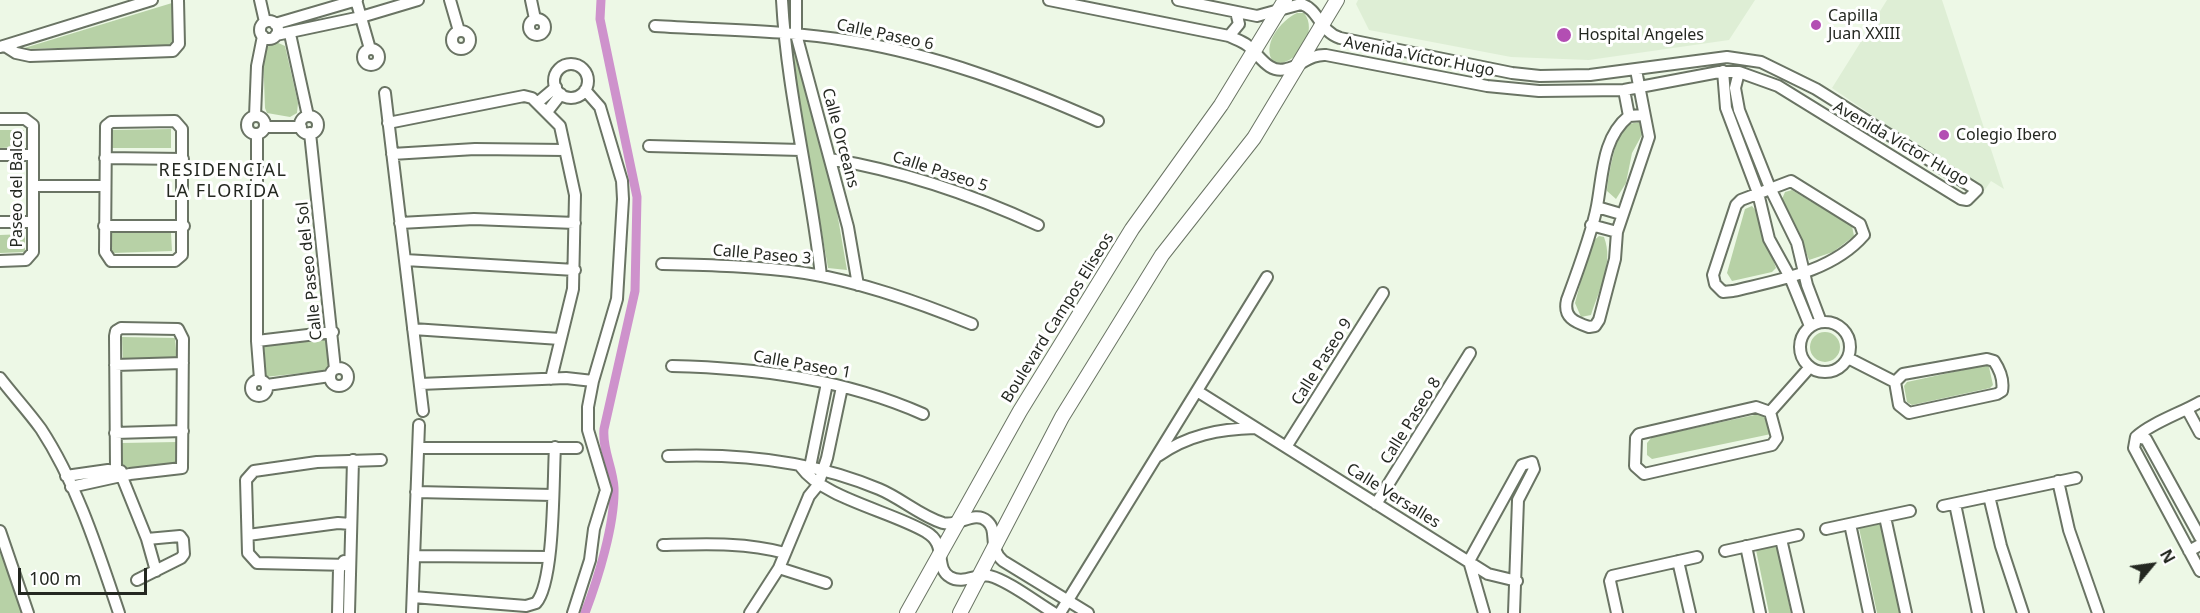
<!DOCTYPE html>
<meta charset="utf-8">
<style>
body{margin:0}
#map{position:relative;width:2200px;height:613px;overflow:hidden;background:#edf8e6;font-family:"Noto Sans",sans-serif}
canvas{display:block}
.north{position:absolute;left:2122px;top:535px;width:60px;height:60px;-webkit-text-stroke:4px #fff;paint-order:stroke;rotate:61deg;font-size:16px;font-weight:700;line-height:24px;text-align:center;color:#242821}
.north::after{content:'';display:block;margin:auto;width:21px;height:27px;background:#242821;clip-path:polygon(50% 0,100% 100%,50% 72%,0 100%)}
.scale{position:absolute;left:18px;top:568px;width:129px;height:27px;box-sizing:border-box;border:3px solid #242821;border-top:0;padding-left:8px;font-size:18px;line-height:21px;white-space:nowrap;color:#242821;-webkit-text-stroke:4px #fff;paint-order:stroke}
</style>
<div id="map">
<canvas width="2200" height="613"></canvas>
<div class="north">N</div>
<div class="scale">100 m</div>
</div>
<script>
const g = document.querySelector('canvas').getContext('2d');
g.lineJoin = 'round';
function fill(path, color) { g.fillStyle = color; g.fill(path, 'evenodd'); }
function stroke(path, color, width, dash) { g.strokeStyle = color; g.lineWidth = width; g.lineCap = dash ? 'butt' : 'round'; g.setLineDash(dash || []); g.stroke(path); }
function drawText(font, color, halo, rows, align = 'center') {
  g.font = font + ' "Noto Sans",sans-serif'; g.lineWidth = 6; g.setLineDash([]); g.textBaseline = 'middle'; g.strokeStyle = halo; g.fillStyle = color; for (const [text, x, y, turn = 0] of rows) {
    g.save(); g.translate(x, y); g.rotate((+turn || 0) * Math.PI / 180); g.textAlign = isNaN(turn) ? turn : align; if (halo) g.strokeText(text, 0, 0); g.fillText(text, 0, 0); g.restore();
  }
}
const built = new Path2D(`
 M1358,0h397l-26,40 -140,20 -78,-3 -142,-27 -13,-26z
 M1887,0h55l62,189 -13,-8 -7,10 -152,-103z`);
const green = new Path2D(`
 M172,3v42l-151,4z
 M1297,13h7c15,18 -7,54 -30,50 -14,-17 7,-43 23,-50z
 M792,39l41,150 14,81 -19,-2 -39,-228z
 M274,41l11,5 13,57 -1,10 -7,4 -23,-4 -2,-5 -2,-57z
 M1641,122l2,11 -11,20 -6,30 -10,16 -9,-8c1,-14 8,-51 16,-62 4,-6 12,-6 18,-7z
 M171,129v19h-61v-18z
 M0,130h24l-1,17 -23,1z
 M1792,190l60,36 2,10 -21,16 -24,8 -11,-30 -16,-31 3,-7z
 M1752,206l4,5 20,57 -4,4 -40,9 -5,-8 18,-64z
 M111,233h60l1,18 -60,2z
 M25,234v18l-25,1v-18z
 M1599,236l5,1c10,26 -5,53 -13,78l-10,2 -6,-14 16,-60z
 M1810 347a15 15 0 1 1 30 0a15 15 0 1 1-30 0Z
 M326,336l4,34 -65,7 -1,-31z
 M122,337l53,1 2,24 -54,-1z
 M1986,365l3,2 4,18 -3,3 -78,17 -5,-3 -3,-16 3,-4z
 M1764,413l4,3 3,18 -119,25 -5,-4v-12l5,-6z
 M177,442l1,23 -56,3v-25z
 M1882,524l18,89h-23l-18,-85z
 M0,542l24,71h-24z
 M1777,545l14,68h-22l-13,-63z`);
const canal = new Path2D(`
 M585,613c13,-34 30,-89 29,-125 -1,-21 -12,-38 -10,-59l31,-138 2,-94 -37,-178 1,-19`);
const minor = new Path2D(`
 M260,0l5,22
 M356,0l14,49
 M450,0l9,31
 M531,0l4,19
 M782,0c5,93 29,183 39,276
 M796,0v34l52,193 10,58
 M1049,0l180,36c6,3 13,5 18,9 12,9 21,29 39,24 15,-3 24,-15 40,-14l161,31 52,5 85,-1 95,-18h20l39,14 183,113 6,1 10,-10 -161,-101 -55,-27 -34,-5 -137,18 -50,1 -28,-3 -172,-35c-21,-7 -21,-29 -39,-34l-44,12 -79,-16
 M529 27a8 8 0 1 1 16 0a8 8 0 1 1-16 0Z
 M260 30a9 9 0 1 1 18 0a9 9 0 1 1-18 0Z
 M275,24l82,-24
 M655,26c65,4 132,4 196,15 86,14 168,45 247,80
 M452 40a9 9 0 1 1 18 0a9 9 0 1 1-18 0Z
 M290,34l18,82
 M276,35l85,-18 57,-17
 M1229,36l10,-12 -3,-12
 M5,46l11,7 14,3 143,-5 6,-7 -1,-44
 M0,47l152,-47
 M363 57a8 8 0 1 1 16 0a8 8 0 1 1-16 0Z
 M554 81a17 17 0 1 1 34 0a17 17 0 1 1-34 0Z
 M1636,70l13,67 -32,95 -2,27 -16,61 -4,6 -6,1c-15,-5 -26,-10 -22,-27 10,-27 25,-67 30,-94 6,-32 5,-68 32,-90l15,-1
 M1723,71l3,37 32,85 11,46 21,38 20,49
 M1739,72l-4,16 4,22 31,78 27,55 10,42 14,37
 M1624,90l5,26
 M385,93l38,318
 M537,103l19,-16
 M547,112l14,-18
 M247 125a9 9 0 1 1 18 0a9 9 0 1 1-18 0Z
 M255,116l2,-50 6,-30
 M300 125a9 9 0 1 1 18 0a9 9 0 1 1-18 0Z
 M0,119h25l8,6v127l-7,8 -26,1
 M175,121l7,8v126l-7,6h-64l-6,-9 1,-126 5,-4z
 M388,123l136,-27 8,2 28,28 15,69 -2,94 -22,90
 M265,127h36
 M310,133l25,236
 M257,134v207l3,38
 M649,146l152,4
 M392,154l83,-5 90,1
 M0,155h32
 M105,158l78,1
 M830,159c73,12 141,35 208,66
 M1791,181l69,43 4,11c-32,37 -86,45 -131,56l-10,1 -8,-8 -2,-9 23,-70 5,-5z
 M33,186h71
 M1597,207l24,7
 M0,222h32
 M400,223l74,-4 101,4
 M1591,225l26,7
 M104,226h80
 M405,260l170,10
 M662,264c47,1 95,2 143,9 57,9 113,29 167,51
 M1800 347a25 25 0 1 1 50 0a25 25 0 1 1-50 0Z
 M413,329l147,10
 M257,341l76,-9
 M1848,358l47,24
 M1987,359l7,2c6,9 10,19 8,30l-5,3 -88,19 -10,-8 -4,-23 8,-8z
 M115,365l68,-2
 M672,366c86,2 172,13 251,48
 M330 377a9 9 0 1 1 18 0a9 9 0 1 1-18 0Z
 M0,378c13,17 28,33 41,51 36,55 57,122 78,184
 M251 388a8 8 0 1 1 16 0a8 8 0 1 1-16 0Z
 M420,384l146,-6 27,3
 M267,385l63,-9
 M1197,391l291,183 29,7
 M1756,407l14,5 7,26 -5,7 -128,29 -9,-8 1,-28 3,-4z
 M2187,409l13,24
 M1770,412l40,-45
 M115,433l68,-2
 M2136,437l-2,11 66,123
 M2136,437l10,2 54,98
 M2136,437c15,-14 45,-24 64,-35
 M1286,447l97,-154
 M419,448h158
 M668,456c70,-3 145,5 211,33 22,9 41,27 64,34 15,4 32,-13 44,-2 12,10 0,26 16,40l85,52
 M1158,456c30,-21 61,-27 97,-28
 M801,467c22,31 89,44 125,65 22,12 8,36 24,45 13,8 27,-4 40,-1 19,5 47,27 64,37
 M809,472l18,-89
 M66,476l42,-6 13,1
 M2058,481l11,49 29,83
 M71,487l59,-13 52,-6 1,-129 -5,-10 -57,-1 -5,3 -1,5 1,133 6,8 25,62 9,32
 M416,492l137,3
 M1989,496l12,50 22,67
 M1376,504l94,-151
 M1955,504l23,109
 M1943,506l133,-28
 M1885,517l21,96
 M1850,524l19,89
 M1826,529l84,-18
 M0,531l28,82
 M248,535l90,-12 13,1
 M1781,539l17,74
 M663,545c41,-1 82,-3 122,8
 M1746,546l14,67
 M1725,551l73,-16
 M2189,551l11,-6
 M414,556l135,1
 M1469,561l53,-96 10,-3 2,7 -16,31 -4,113
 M1469,561l15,52
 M1678,561l12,52
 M350,565l-93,-2 -9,-10 -2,-73 8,-9 63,-9 64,-2
 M779,568l47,15
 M137,580l44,-22 3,-4 -1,-14 -3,-4 -33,3
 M413,597l113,9 10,-3c19,-21 17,-125 19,-156
 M338,613l1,-44 5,-8
 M349,613l4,-153
 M412,613l7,-188
 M573,613l17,-53 4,-31 12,-39 -18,-60v-23l5,-26 24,-82 6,-100 -1,-18 -22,-74 -15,-17
 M750,613l29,-45 30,-72 9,-11 9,-27 15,-71
 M1060,613l207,-336
 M1617,613l-7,-32 2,-5 85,-19`);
const secondary = new Path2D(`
 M907,613l113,-202 112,-182 89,-124 64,-105
 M960,613l102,-196 100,-162 92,-117 83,-138`);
const markers = [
 [1816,25,6,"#b34eb3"],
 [1564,35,8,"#b34eb3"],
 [1944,135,6,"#b34eb3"]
];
const poiNames = [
 ["Capilla",1828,16],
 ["Juan XXIII",1828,34],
 ["Hospital Angeles",1578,35],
 ["Colegio Ibero",1956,135]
];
const streetNames = [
 ["Calle Paseo 6",885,35,12],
 ["Avenida Víctor Hugo",1419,57,11],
 ["Calle Orceans",840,138,75],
 ["Avenida Víctor Hugo",1901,144,30],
 ["Calle Paseo 5",940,172,18],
 ["Paseo del Balco",17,189,-90],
 ["Calle Paseo 3",762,255,5],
 ["Calle Paseo del Sol",310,271,-96],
 ["Boulevard Campos Eliseos",1058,318,-58],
 ["Calle Paseo 9",1322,362,-58],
 ["Calle Paseo 1",802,365,10],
 ["Calle Paseo 8",1411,421,-58],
 ["Calle Versalles",1393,496,32]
];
const neighbourhoodNames = [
 ["RESIDENCIAL",223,171],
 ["LA FLORIDA",223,192]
];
fill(built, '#deeed5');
fill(green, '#b7d1a6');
stroke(canal, '#ce92cc', 9);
stroke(minor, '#6a7464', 14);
stroke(secondary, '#6a7464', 16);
stroke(minor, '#fff', 10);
stroke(secondary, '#fff', 14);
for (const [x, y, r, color] of markers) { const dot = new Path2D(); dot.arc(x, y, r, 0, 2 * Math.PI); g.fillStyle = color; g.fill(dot); stroke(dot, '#fff', 2); }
drawText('16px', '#242821', '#fff', poiNames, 'left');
drawText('16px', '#242821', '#fff', streetNames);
g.letterSpacing = '1.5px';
drawText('18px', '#242821', '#fff', neighbourhoodNames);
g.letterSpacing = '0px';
</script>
